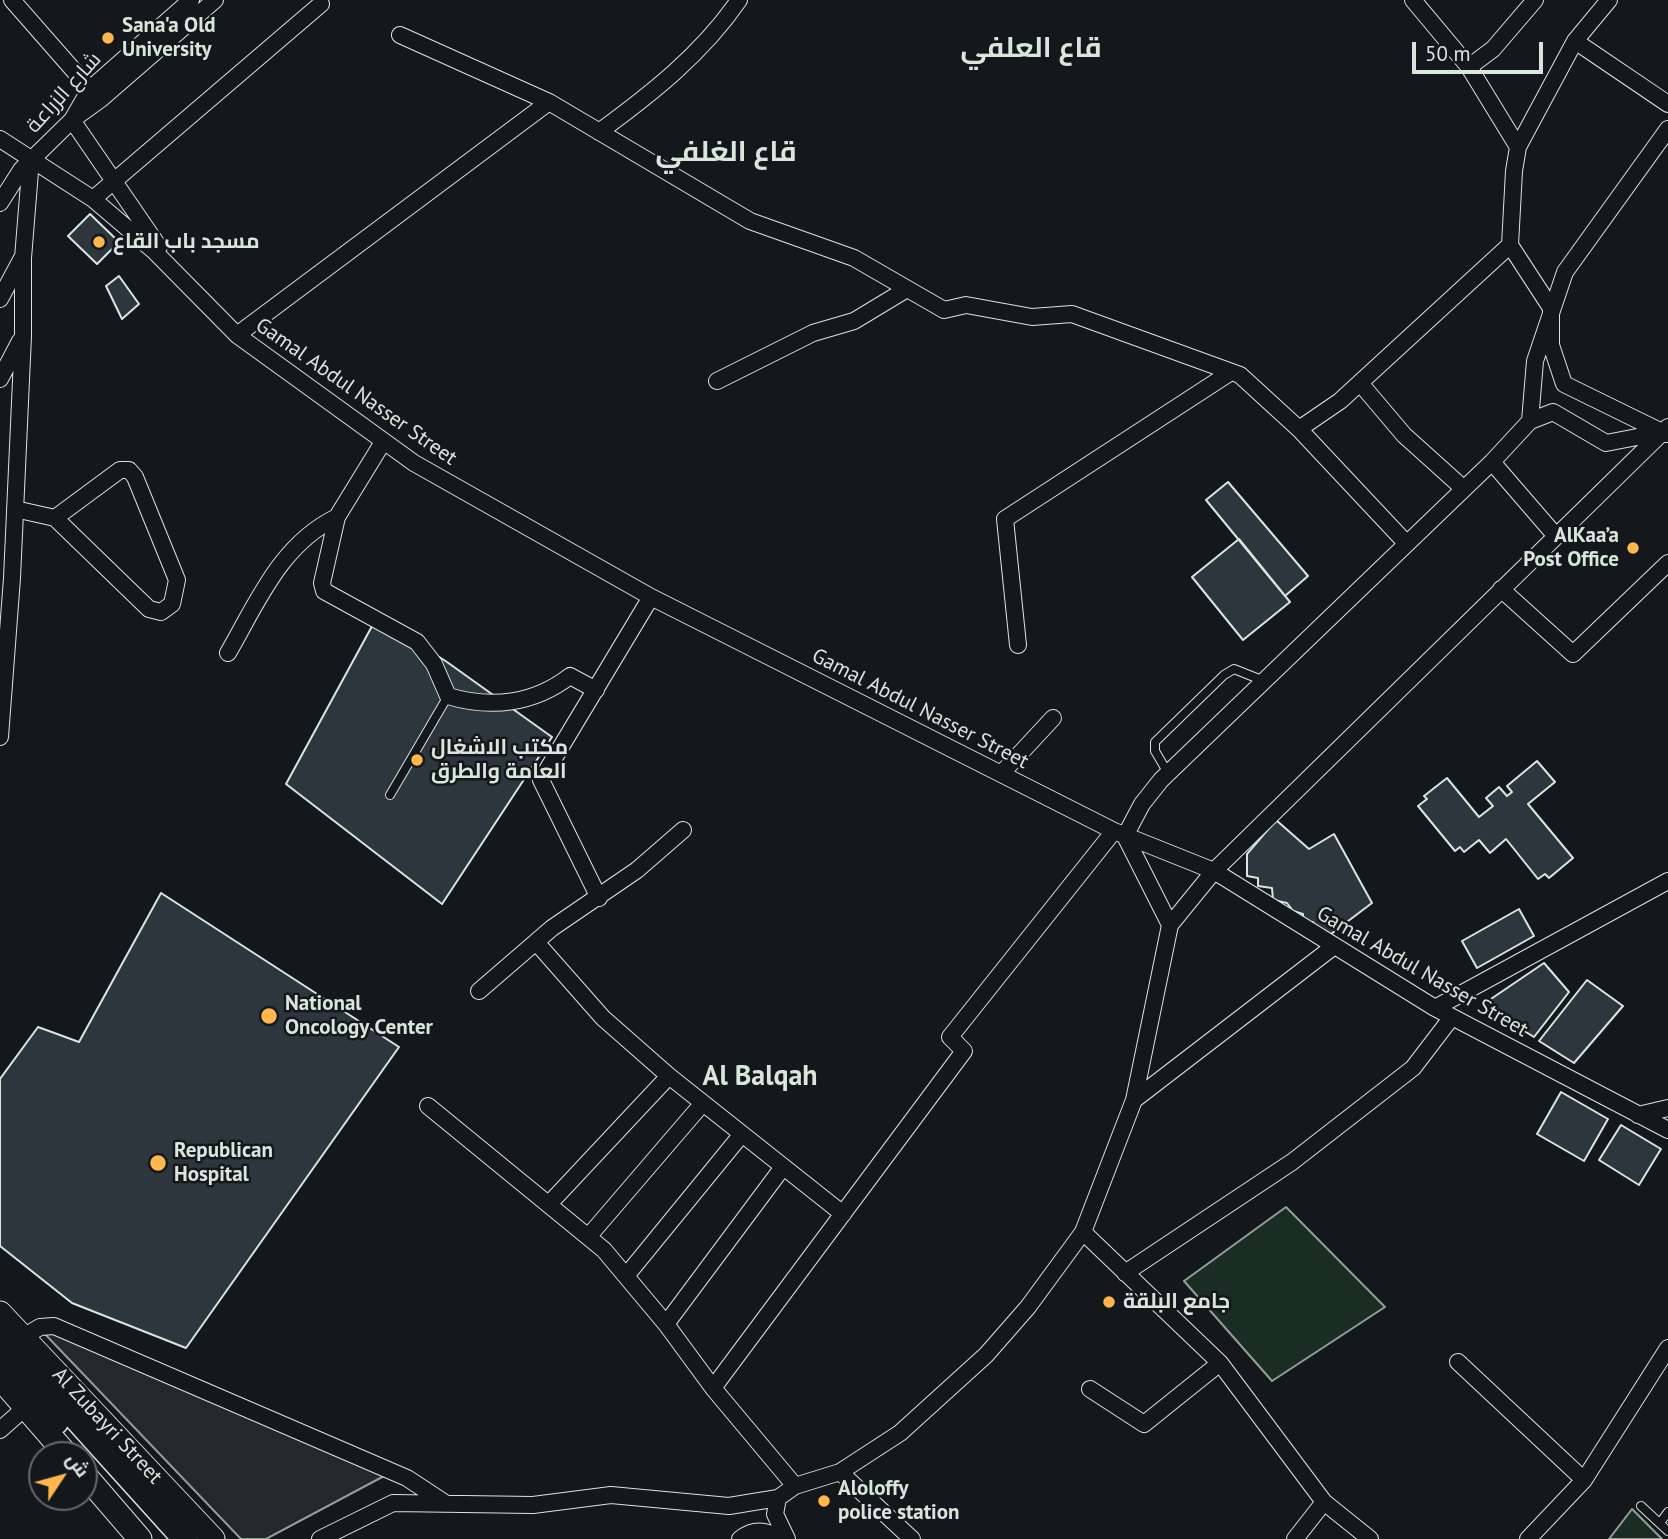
<!DOCTYPE html>
<meta charset="utf-8">
<style>
body{margin:0}
#map{position:relative;width:1668px;height:1539px;overflow:hidden;background:#14181c;font-family:"PT Sans",Cairo,sans-serif}
canvas{display:block}
.north{position:absolute;left:28px;top:1441px;width:70px;height:70px;box-sizing:border-box;background:#14181c;border:2px solid #626a69;border-radius:50%;rotate:54deg;font-size:19px;font-weight:700;line-height:28px;text-align:center;color:#d8e6dc}
.north::after{content:'';display:block;margin:auto;width:24px;height:32px;background:#ffb74d;clip-path:polygon(50% 0,100% 100%,50% 72%,0 100%)}
.scale{position:absolute;left:1412px;top:42px;width:131px;height:32px;box-sizing:border-box;border:4px solid #d8e6dc;border-top:0;padding-left:9px;font-size:21px;line-height:24px;white-space:nowrap;color:#d8e6dc;-webkit-text-stroke:5px #14181c;paint-order:stroke}
</style>
<div id="map">
<canvas width="1668" height="1539"></canvas>
<div class="north">ش</div>
<div class="scale">50 m</div>
</div>
<script>
const g = document.querySelector('canvas').getContext('2d');
g.lineJoin = 'round';
function fill(path, color) { g.fillStyle = color; g.fill(path, 'evenodd'); }
function stroke(path, color, width, dash) { g.strokeStyle = color; g.lineWidth = width; g.lineCap = dash ? 'butt' : 'round'; g.setLineDash(dash || []); g.stroke(path); }
function drawText(font, color, halo, rows, align = 'center') {
  g.font = font + ' "PT Sans",Cairo,sans-serif'; g.lineWidth = 5; g.setLineDash([]); g.textBaseline = 'middle'; g.strokeStyle = halo; g.fillStyle = color; for (const [text, x, y, turn = 0] of rows) {
    g.save(); g.translate(x, y); g.rotate((+turn || 0) * Math.PI / 180); g.textAlign = isNaN(turn) ? turn : align; if (halo) g.strokeText(text, 0, 0); g.fillText(text, 0, 0); g.restore();
  }
}
const green = new Path2D(`
 M1286,1207l99,100 -113,74 -88,-100z
 M1632,1509l30,30h-53z`);
const parking = new Path2D(`
 M48,1322l338,153 -120,64h-25l-199,-208z`);
const building = new Path2D(`
 M90,214l29,28 -22,22 -29,-28z
 M119,276l20,28 -17,15 -16,-33z
 M1228,482l80,94 -23,20 -79,-96z
 M1239,539l51,63 -47,38 -51,-63z
 M377,617l70,45 105,75 -110,167 -156,-120z
 M1537,761l18,21 -27,22 45,54 -24,20 -4,-4 -7,5 -32,-40 -16,14 -11,-13 -15,12 -4,-5 -5,4 -37,-45 9,-7 -3,-3 23,-18 32,39 14,-11 -7,-8 13,-11 8,9 5,-4 -5,-6z
 M1276,820l33,29 25,-15 38,69 -49,37 -10,-18h-10v-8l-10,-3 -6,-8 -14,-3 -1,-12 -14,-2v-8l-11,-2v-22z
 M161,893l238,154 -213,301 -114,-45 -72,-57v-167l38,-52 41,15z
 M1519,909l15,27 -57,32 -15,-27z
 M1544,963l25,29 -35,45 -52,-32z
 M1587,980l36,26 -49,57 -35,-22z
 M1561,1092l47,27 -24,42 -47,-27z
 M1621,1125l40,24 -22,36 -40,-25z`);
const lane = new Path2D(`
 M1168,773l-13,-22v-9l69,-67 10,-6 30,12
 M390,795l58,-99
 M1641,1506l27,25
 M1660,1523l8,-11`);
const street = new Path2D(`
 M12,0l78,89
 M1413,0l56,67 49,80
 M1609,0l-34,41 -57,106 -4,24 -4,74 41,63v37l13,39 102,50
 M400,35l149,67 201,119 104,37 90,52 22,-5 66,12 40,-3 168,61 59,54 108,115
 M1575,41l93,63
 M1469,67l24,-18 42,-49
 M76,117l25,-18 114,-99
 M72,120l87,127
 M599,132c52,-38 103,-78 140,-132
 M0,139l93,60 61,52 83,84 177,128 237,134 463,234 100,40 221,137 233,122
 M93,199l228,-195
 M0,203l21,-33 51,-50 18,-31 101,-89
 M0,299l22,-41
 M237,335l312,-233
 M0,379l20,-38
 M717,381l96,-48 41,-12 53,-32
 M1360,383l44,52 60,54
 M1530,421l5,-60 30,-89 103,-143
 M1299,429l41,-28 170,-156
 M383,442l-46,75 -15,66 2,8 93,51 17,22 14,32c43,13 86,8 122,-20l26,14
 M1492,462l63,73
 M15,509l40,9 94,91 12,3 11,-8 5,-24 -42,-103 -6,-7h-9l-65,48
 M1501,589l72,65 95,-91
 M1018,645l-13,-126 226,-147
 M228,653c30,-52 53,-109 109,-136
 M0,737l12,-159 11,-242v-78l8,-99
 M1001,774l52,-56
 M1125,836l17,-32 19,-24 331,-318 38,-41 23,-9 53,31 57,-11
 M1125,836l45,89
 M599,898l-58,-118 110,-183
 M536,942l67,76 66,58 174,138
 M479,991l73,-63 85,-58 46,-40
 M1435,1008l233,-127
 M1134,1100l199,-153
 M428,1106l176,144 62,74 47,64 82,98
 M1638,1115l30,-7
 M549,1204l120,-128
 M1083,1232l137,131 104,139 46,37
 M588,1237l115,-134
 M1125,1273l167,-111 121,-94 39,-51
 M626,1276l116,-142
 M666,1324l117,-157
 M23,1337l17,-10 14,-1 353,152 38,25
 M1458,1362l126,118
 M713,1388l251,-337 -14,-14 164,-206
 M1090,1389l54,35 76,-61
 M0,1430l26,-23
 M840,1472l72,67
 M778,1498l-3,16 12,25
 M320,1539l73,-36 140,2 78,-10 118,11 49,-8 17,-12 45,-14 60,-39 86,-78 42,-48 55,-75 51,-132 36,-175 44,-54 454,-444
 M740,1539c14,-11 26,-9 41,0
 M1295,1539l29,-37
 M1528,1539l56,-59 84,-132`);
const secondary = new Path2D(`
 M0,1313l213,226
 M0,1378l67,77
 M84,1474l56,65`);
const primary = new Path2D(`
 M0,1334l185,205
 M0,1360l56,62`);
const markers = [
 [108,38,7,"#ffb74d"],
 [99,242,7,"#ffb74d"],
 [1633,548,7,"#ffb74d"],
 [417,760,7,"#ffb74d"],
 [269,1016,9,"#ffb74d"],
 [158,1163,9,"#ffb74d"],
 [1109,1302,7,"#ffb74d"],
 [824,1501,7,"#ffb74d"]
];
const poiNames = [
 ["Sana'a Old",122,26],
 ["University",122,50],
 ["مسجد باب القاع",113,242],
 ["AlKaa’a",1619,536,"right"],
 ["Post Office",1619,560,"right"],
 ["مكتب الاشغال",431,748],
 ["العامة والطرق",431,772],
 ["National",285,1004],
 ["Oncology Center",285,1028],
 ["Republican",174,1151],
 ["Hospital",174,1175],
 ["جامع البلقة",1123,1302],
 ["Aloloffy",838,1489],
 ["police station",838,1513]
];
const streetNames = [
 ["شارع الزراعة",64,93,-48],
 ["Gamal Abdul Nasser Street",356,392,35],
 ["Gamal Abdul Nasser Street",920,709,27],
 ["Gamal Abdul Nasser Street",1422,972,30],
 ["Al Zubayri Street",107,1426,47]
];
const districtNames = [
 ["قاع العلفي",1031,49],
 ["قاع الغلفي",726,153],
 ["Al Balqah",760,1077]
];
fill(green, '#1a2d24');
stroke(green, '#939e99', 2);
fill(parking, '#24282b');
stroke(parking, '#939e99', 2);
fill(building, '#2c363c');
stroke(building, '#d8e6dc', 2);
stroke(lane, '#d8e6dc', 10);
stroke(street, '#d8e6dc', 18);
stroke(secondary, '#d8e6dc', 25);
stroke(primary, '#d8e6dc', 27);
stroke(lane, '#14181c', 8);
stroke(street, '#14181c', 16);
stroke(secondary, '#14181c', 23);
stroke(primary, '#14181c', 24);
for (const [x, y, r, color] of markers) { const dot = new Path2D(); dot.arc(x, y, r, 0, 2 * Math.PI); g.fillStyle = color; g.fill(dot); stroke(dot, '#14181c', 2.5); }
drawText('bold 21px', '#d8e6dc', '#14181c', poiNames, 'left');
drawText('21px', '#d8e6dc', '#14181c', streetNames);
drawText('bold 28px', '#d8e6dc', '#14181c', districtNames);
</script>
